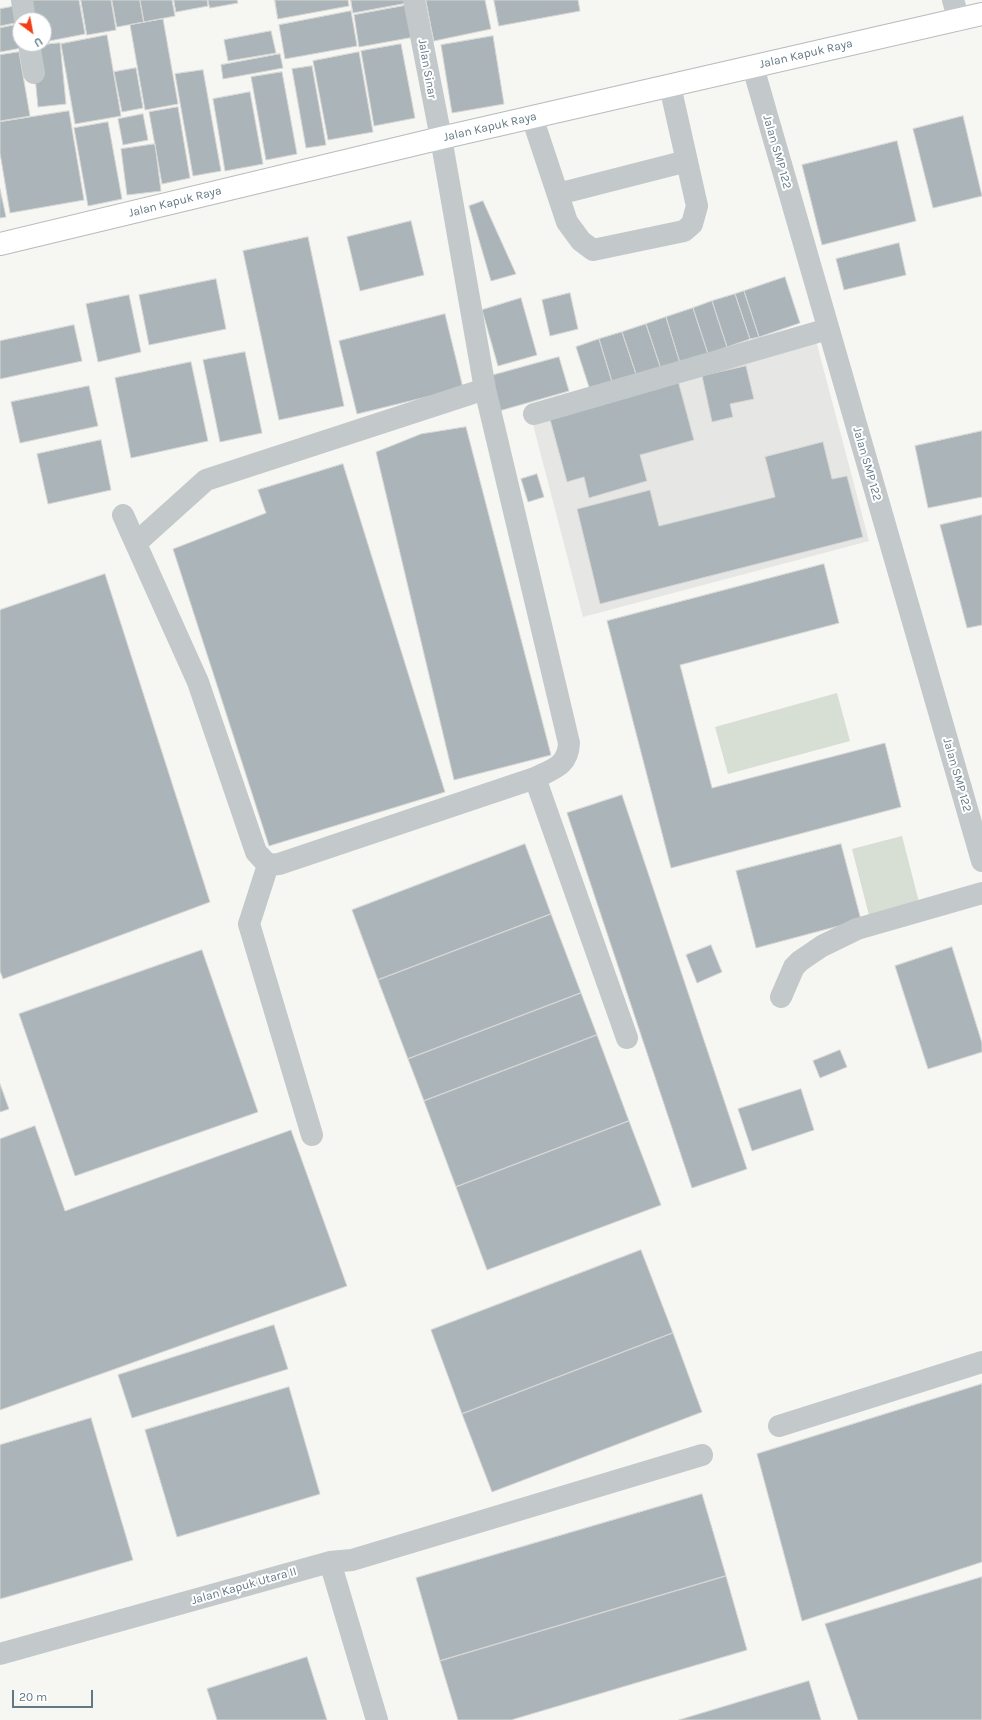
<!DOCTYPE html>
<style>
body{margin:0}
#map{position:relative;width:982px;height:1720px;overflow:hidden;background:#f6f6f2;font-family:Karla,sans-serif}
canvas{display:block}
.north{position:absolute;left:12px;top:12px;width:40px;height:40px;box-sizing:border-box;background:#fff;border:1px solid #c0c9ce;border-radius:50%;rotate:148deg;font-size:11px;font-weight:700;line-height:16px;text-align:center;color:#627885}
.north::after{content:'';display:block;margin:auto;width:14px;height:18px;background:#f13e17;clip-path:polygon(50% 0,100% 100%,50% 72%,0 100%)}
.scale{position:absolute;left:12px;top:1690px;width:81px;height:18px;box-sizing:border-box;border:2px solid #627885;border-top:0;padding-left:5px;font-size:12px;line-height:14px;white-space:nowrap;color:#627885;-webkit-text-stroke:3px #fff;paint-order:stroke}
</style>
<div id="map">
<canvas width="982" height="1720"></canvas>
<div class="north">U</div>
<div class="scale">20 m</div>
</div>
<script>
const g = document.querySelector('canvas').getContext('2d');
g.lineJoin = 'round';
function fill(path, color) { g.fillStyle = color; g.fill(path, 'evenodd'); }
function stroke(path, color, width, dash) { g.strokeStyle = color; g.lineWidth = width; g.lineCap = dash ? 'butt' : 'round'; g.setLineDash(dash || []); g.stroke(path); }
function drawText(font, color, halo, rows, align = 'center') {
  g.font = font + ' Karla,sans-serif'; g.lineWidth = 4; g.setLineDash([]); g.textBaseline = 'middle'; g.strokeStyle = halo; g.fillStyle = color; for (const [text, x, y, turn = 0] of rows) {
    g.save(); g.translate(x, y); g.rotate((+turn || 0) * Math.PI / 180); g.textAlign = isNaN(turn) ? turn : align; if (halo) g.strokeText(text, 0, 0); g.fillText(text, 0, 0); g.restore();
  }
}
const built = new Path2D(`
 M815,337l54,204 -286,76 -53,-204z`);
const green = new Path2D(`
 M837,693l13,48 -122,33 -13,-47z
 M902,836l19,74 -50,13 -19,-74z`);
const building = new Path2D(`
 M23,0h56l6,34 -41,8v-22h-17z
 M81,0h30l5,30 -29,5z
 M112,0h28l4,22 -27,5z
 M140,0h32l3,16 -31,6z
 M174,0h33l1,6 -32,6z
 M208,0h29l1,3 -28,5z
 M275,0h73l1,6 -71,13z
 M351,0h62v2l-60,11z
 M426,0h59l6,29 -57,12z
 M494,0h84l2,11 -81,15z
 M414,4l6,32 -61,11 -5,-32z
 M21,5l-1,17 -20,4v-17z
 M351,11l6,35 -72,13 -6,-34z
 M163,19l15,85 -33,6 -15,-85z
 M20,24v20l7,3 -27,5v-24z
 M271,31l5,22 -48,8 -4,-21z
 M107,35l14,81 -46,8 -14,-80z
 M493,36l11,68 -52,9 -11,-68z
 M60,43l6,61 -28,3 -6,-61z
 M401,44l14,74 -41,8 -13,-75z
 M19,52l11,64 -30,5v-66z
 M359,52l14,80 -45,8 -15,-79z
 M280,54l3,14 -60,11 -2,-14z
 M312,66l14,79 -20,3 -14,-79z
 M136,68l7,40 -21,4 -8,-40z
 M203,70l18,101 -28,5 -18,-102z
 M282,72l15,82 -31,6 -15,-83z
 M250,92l13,72 -38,7 -12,-72z
 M178,107l12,71 -28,6 -13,-72z
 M69,111l15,89 -74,13 -10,-60v-31z
 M143,114l5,26 -25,5 -5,-26z
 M963,116l19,80 -49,12 -20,-79z
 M108,122l14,77 -34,7 -14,-78z
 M897,141l19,80 -94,24 -20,-80z
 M155,144l6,47 -34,4 -6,-46z
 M0,189l6,28 -6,1z
 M483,201l33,73 -25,7 -22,-75z
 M411,221l13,54 -64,16 -13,-54z
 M308,237l36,169 -65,14 -36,-169z
 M899,243l7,32 -62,15 -8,-31z
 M785,277l15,46 -41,14 -15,-46z
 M216,279l10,50 -77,16 -10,-50z
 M744,291l15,46 -9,2 -15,-45z
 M570,293l8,36 -28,7 -8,-36z
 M735,294l15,45 -23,8 -15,-46z
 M129,295l12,57 -43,10 -12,-58z
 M521,298l16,57 -39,11 -16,-56z
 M712,301l15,46 -19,7 -15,-46z
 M693,308l15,46 -28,9 -14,-46z
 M445,314l18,74 -106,26 -18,-73z
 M666,317l14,46 -19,6 -15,-45z
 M646,324l15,45 -24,8 -15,-45z
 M74,325l8,36 -82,18v-38z
 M622,332l15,45 -24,8 -14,-46z
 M599,339l14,46 -22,8 -15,-46z
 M245,352l17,81 -42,9 -17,-82z
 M559,357l10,34 -70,20 -9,-35z
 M191,362l17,79 -77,17 -16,-80z
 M746,366l8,33 -24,5 3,13 -21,5 -10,-46z
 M677,377l17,63 -54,15 7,26 -58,17 -5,-21 -17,5 -19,-70z
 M89,386l9,40 -78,17 -9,-41z
 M466,427l85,328 -97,25 -78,-328 45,-18z
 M982,431v66l-54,11 -13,-62z
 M101,440l10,50 -63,14 -11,-50z
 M823,442l9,37 15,-3 16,61 -263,67 -23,-95 73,-19 9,36 116,-29 -10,-40z
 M343,464l102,328 -176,54 -96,-297 93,-36 -8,-23z
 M537,474l7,23 -16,5 -7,-23z
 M982,515v110l-15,3 -27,-103z
 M824,564l15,59 -159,42 32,123 173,-45 16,64 -230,61 -64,-247z
 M105,574l105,328 -207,77 -3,-8v-361z
 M622,795l125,374 -55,19 -125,-375z
 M525,844l26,70 -173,66 -26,-70z
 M841,844l20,76 -105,28 -20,-77z
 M551,914l30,79 -173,66 -30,-79z
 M711,945l11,27 -25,11 -11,-28z
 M952,947l30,96v9l-54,17 -33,-103z
 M202,950l56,162 -183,64 -56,-162z
 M581,993l16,42 -173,66 -16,-42z
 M597,1035l32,86 -173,66 -32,-86z
 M840,1050l7,17 -27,11 -7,-17z
 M0,1084l9,25 -9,3z
 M801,1089l13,41 -62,21 -14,-42z
 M629,1121l32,84 -174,65 -31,-83z
 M35,1126l30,85 226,-81 56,156 -347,124v-271z
 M641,1250l32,83 -211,81 -31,-84z
 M274,1325l14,44 -156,49 -14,-43z
 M673,1333l29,79 -210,80 -30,-78z
 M982,1384v178l-180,59 -45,-167z
 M289,1387l31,107 -143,43 -32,-107z
 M91,1418l42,142 -133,39v-154z
 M702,1494l24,82 -286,85 -24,-83z
 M726,1576l21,74 -236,70h-53l-18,-59z
 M982,1577v143h-124l-33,-96z
 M307,1657l20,63h-110l-10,-31z
 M809,1681l12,39h-142z`);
const minor = new Path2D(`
 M22,0l3,20
 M953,0l6,20
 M29,44l5,29
 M753,67l229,794
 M532,117l35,105 14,19 12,9 91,-19 8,-7 5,-18 -27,-120
 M558,194l129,-33
 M534,414l294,-85
 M123,515l75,167 58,170 12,13 11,-1 256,-86c18,-9 33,-12 34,-35l-84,-354 -44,-251 -27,-138
 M136,543l70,-63 279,-91
 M535,778l92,260
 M268,865l-19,59 63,211
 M781,997l13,-30 6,-6 22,-15 35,-17 125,-36
 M779,1426l203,-64
 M330,1562l47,158
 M0,1654l330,-92 22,-2 350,-105`);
const major = new Path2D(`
 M0,244l441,-106 541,-124`);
const streetNames = [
 ["Jalan Kapuk Raya",806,54,-13],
 ["Jalan Sinar",427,69,80],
 ["Jalan Kapuk Raya",490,127,-13],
 ["Jalan SMP 122",777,152,74],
 ["Jalan Kapuk Raya",175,202,-14],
 ["Jalan SMP 122",867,464,74],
 ["Jalan SMP 122",957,775,74],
 ["Jalan Kapuk Utara II",244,1586,-16]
];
fill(built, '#e6e7e5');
fill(green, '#d7ded3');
fill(building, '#abb5b9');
stroke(building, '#d7d7d5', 1);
stroke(major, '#b6bbbe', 24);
stroke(minor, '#c3c8ca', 22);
stroke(major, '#fff', 22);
drawText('12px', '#627885', '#fff', streetNames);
</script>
